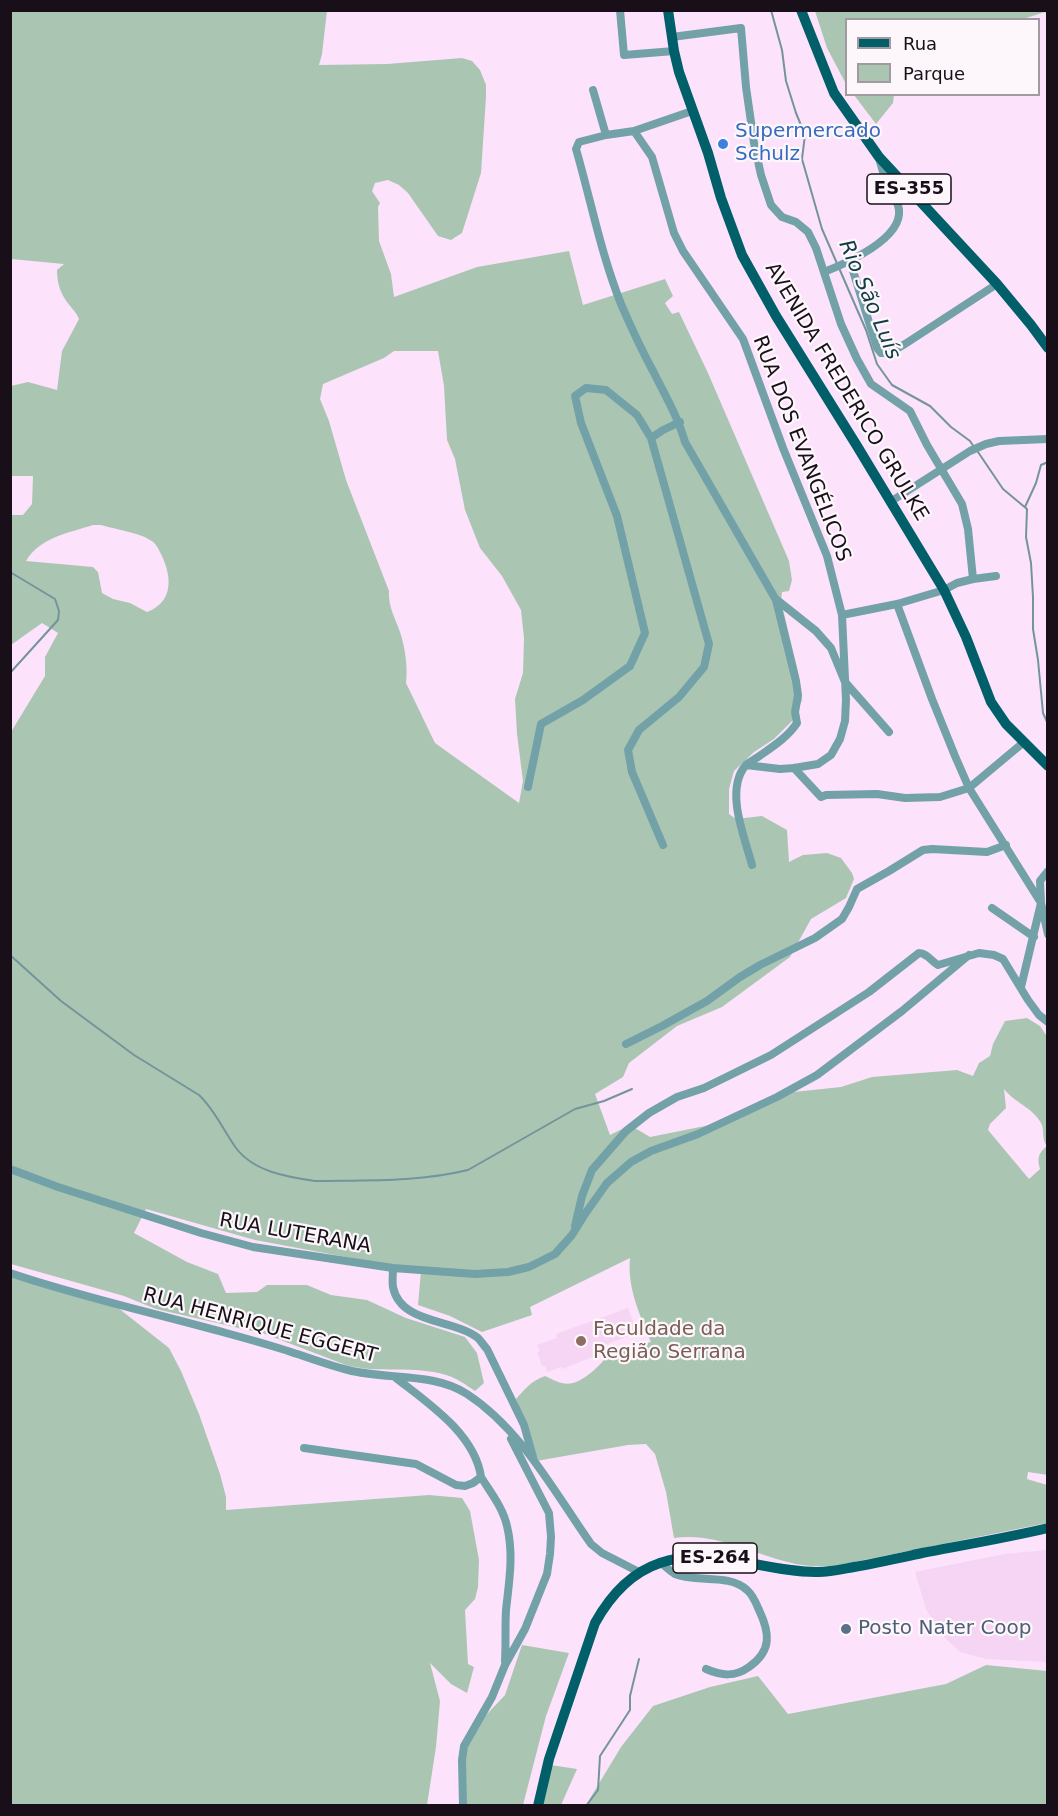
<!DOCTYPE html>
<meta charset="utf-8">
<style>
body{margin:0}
#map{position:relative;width:1058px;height:1816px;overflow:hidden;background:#fde2fc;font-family:"DejaVu Sans",sans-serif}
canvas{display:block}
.frame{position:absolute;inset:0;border:12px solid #180f18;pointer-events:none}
.legend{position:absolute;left:845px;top:18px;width:195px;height:78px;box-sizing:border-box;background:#fdf7fc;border:2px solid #a19aa1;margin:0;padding:8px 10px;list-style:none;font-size:18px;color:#180f18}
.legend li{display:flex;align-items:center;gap:12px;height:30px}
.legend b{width:30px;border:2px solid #a19aa1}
</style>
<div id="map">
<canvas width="1058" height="1816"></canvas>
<div class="frame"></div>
<ul class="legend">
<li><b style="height:8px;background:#015f6a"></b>Rua</li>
<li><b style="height:16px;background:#aac6b3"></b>Parque</li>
</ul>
</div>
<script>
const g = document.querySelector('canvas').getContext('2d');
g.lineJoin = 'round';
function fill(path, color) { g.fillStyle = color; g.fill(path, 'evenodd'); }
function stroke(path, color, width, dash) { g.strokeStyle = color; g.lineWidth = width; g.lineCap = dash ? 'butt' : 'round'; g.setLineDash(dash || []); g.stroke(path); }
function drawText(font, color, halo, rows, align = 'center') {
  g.font = font + ' "DejaVu Sans",sans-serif'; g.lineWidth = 4.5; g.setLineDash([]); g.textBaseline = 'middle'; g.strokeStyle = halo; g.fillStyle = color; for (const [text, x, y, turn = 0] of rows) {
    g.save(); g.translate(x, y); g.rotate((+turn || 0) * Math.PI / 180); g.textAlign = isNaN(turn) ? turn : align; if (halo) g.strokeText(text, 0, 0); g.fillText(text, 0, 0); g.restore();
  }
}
const built = new Path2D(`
 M628,1308l9,25 -44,16 2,7 -33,13 -1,-2 -14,5 -2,-6h-3l-5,-14 3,-1 -3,-6 20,-7 -1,-4z
 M1047,1550v112l-61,-3 -26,-7 -19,-18 -15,-25 -11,-37 90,-18z`);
const green = new Path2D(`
 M1047,10v6l-2,-4 -25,8h-174v64l-19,-36 -12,-37z
 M10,11h317l-5,43 -3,11 68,-1 75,-6 10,3 8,9 6,15v12l-5,76 -19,60 -11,7 -13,-4 -30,-43 -9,-8 -11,-5 -13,3 -3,8 8,12 -2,4 1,34 12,33 3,23 83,-30 92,-16 14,54 82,-26 8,17 -8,7 7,11 7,-2 29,61 81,188 3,19 -3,11 -7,1 -1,9 17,71 4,28 -9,20 -19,19 -20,13 -20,19 -5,18v25l7,5 26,-3 25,14 2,32 14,-7 24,-2 14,5 11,15 2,6 -8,19 -35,21 -21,38 -68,50 -45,19 -48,37 -6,14 -28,17 15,41 20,-10 20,12 65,-13 60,-30 66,-7 31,-10 85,-7 16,6 6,-13 11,-7 3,-12 12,-23 22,-3 13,8 8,12v437l-20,-3 -1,7 20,6v38l-208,42c-17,2 -34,2 -51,-3 -37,-9 -74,-30 -114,-24l-8,-46 -11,-38 -9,-10 -18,1 -92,16 -20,-62c10,-11 15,-18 29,-23 9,4 18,10 28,7 10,-2 30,-19 34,-28l44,-13c-11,-27 -24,-54 -21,-84l-100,49 2,8 -50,17 -32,-16 -32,-11 3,-34 -166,-31 -109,-31 -12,24 53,29 31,12 8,19 31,-1 10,-7h40l24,10 36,5 39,18 59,19 12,16 7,30 -9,8c-9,-6 -18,-13 -29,-16 -32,-10 -68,-1 -100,-10l-81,-31 -109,-25 -32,-13 -113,-32v-532l34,-56v-19l13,-24 -16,-10 -31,22v-130h12l9,-11 1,-28h-22v-90l17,-4 29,8 5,-39 17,-32c-3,-8 -10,-13 -14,-20 -6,-9 -8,-19 -8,-29l7,-6 -53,-5zM394,351h44l6,35 3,54 8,19 10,51 15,38 22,28 19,34 3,28 -1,35 -8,26 2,35 6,47 -4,22 -84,-60 -29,-60c2,-16 -1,-36 -6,-51 -5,-14 -12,-26 -11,-41l-43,-111 -17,-59 -9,-22 3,-15 61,-26zM93,525h8c13,4 39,8 49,15 6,3 8,8 11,14 11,22 13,48 -14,58l-17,-9 -17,-4 -11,-6 -4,-21 -5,-5 -67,-6c14,-24 43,-28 67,-36zM1004,1089c10,13 29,19 37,34 4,7 0,16 6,23 -9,7 -10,13 -7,23l-11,10 -41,-49 2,-6 16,-16z
 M854,95h40l-1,8 -17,21z
 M10,1277l107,30 52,41 12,23 18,43 21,60 6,23v13l203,-15 33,3 8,13 9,49 -1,27 -3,12 -10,11 3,54 6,3 -7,26 -16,-9 -21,-21 10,38 -4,46 -9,58h-416z
 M522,1645l47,8 -23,63 -23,89h-58l-3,-32 9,-42 34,-36z
 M986,1665l61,6v134h-461l35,-58 32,-41 57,-19 48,-11 30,38 158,-30z
 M544,1764l33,5 -16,36 -27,1z`);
const stream = new Path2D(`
 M771,10l11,40 4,31 10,32 9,22 -3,24 20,70 44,101 11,34 15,21 38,21 21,21 19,14 4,6
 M978,452l25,37 24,20 -1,28 5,26 2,34v32l5,31 5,53 5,11
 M1025,507l11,-24 5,-18 7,-3
 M10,572l45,27 4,12 -1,9 -48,53
 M10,955l51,46 73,54 65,40c16,15 24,35 37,53 18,24 52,29 79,33 51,-1 104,1 153,-11l107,-61 29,-8 28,-12
 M586,1806l12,-16 2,-34 30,-46v-14l9,-37`);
const minor = new Path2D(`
 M620,10l4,45 50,-4
 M672,37l69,-9 5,59 8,56 7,32 10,30 11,12 14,5 12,10 8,16 25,76 16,35 14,25 39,27 17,34 35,59 6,25 5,50
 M593,90l13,45
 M692,111l-58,20 -28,4 -27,7 -3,7c15,52 25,105 45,155 10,23 20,45 32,67 12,24 25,46 32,71l91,158 20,81 2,14 -3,17 2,11c-10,15 -25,24 -39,34 -4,3 -9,5 -12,8 -22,25 -1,73 6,100
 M634,131l18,26 22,76 9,18 60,88 40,109 44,108 15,59 4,85 -1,21 -5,18 -9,16 -13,9 -24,4 -14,1 -34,-4
 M850,261l27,87 4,5h8l16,-9 92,-60
 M824,272c23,-9 78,-33 75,-62 -1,-10 -9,-20 -13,-30 -3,-7 -5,-15 -7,-22
 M890,502l80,-51 16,-7 13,-3 49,-2
 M777,600l39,31 15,17 14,34 44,50
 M897,604l35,95 23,57 14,32 72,115 7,31
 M842,615l55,-11 47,-14 13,-7 16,-4 23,-3
 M794,768l27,29 5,-2 51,-1 28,4 35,-1 29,-9 55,-46
 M528,787l13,-63 42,-24 47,-34 15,-33 -28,-117 -36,-93 -6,-27 11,-8 20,2 31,25 14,23
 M663,845l-31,-73 -4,-22 11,-20 40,-33 25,-30 5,-23 -58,-206 12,-8 17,-8
 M992,908l42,29
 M1021,987l20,-84 -1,-22 8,-10
 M626,1044l36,-18 45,-25 33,-24 20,-12 55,-27 27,-19 7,-12 8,-18 32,-18 34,-21 9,-1 55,3 19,-7
 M10,1169l48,18 143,46 52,14 140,21 82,6 33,-2 21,-5 26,-13 17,-19 13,-21 22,-31 24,-21 20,-11 47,-17 79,-37 40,-22 85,-64 67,-56
 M575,1226l7,-30 10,-26 34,-39 23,-18 28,-16 27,-9 67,-33 98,-63 50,-39c8,0 12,8 19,12l41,-12 15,2 9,4 25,41 11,15 9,7
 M393,1268c0,6 -1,13 0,19 7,37 61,32 85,51 3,3 6,8 9,11l37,76 9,32
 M10,1273c71,24 144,40 216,60 22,6 44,12 65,19 19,6 37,13 57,18 38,10 86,2 119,24 54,35 88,99 124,150l11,9 37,19
 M304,1448l112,16 40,21 9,1 8,-3 8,-6c-6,-43 -53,-74 -85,-99
 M481,1477c10,16 22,31 26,49 7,29 2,56 -1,84 -1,17 0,34 -1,51
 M660,1562c5,4 10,9 15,12 21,9 54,-1 72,16 6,5 9,13 12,20 11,23 13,41 -10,57 -14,10 -27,9 -43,2
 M463,1806l-1,-46 2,-14 28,-49 13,-32 20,-36 22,-55 3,-20 1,-17 -2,-24 -38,-74`);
const major = new Path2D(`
 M668,10l6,41 5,21 29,81 13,45 21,57 34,61 81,130 87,144 22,47 25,65 15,22 42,42
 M801,10l33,83 45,64 118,127 34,41 17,23
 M538,1806l11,-47 46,-136c15,-27 35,-50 65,-60 51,-18 106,10 158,9 12,0 25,-3 36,-5 23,-4 45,-9 68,-14 42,-8 84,-15 126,-25`);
const markers = [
 [723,144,6,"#3f7fe0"],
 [581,1341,6,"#8d6e63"],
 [846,1629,6,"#5c6f8a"]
];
const shields = [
 [909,189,84],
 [715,1558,84]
];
const shieldNames = [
 ["ES-355",909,189],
 ["ES-264",715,1558]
];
const shopNames = [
 ["Supermercado",735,132],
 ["Schulz",735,155]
];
const streetNames = [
 ["AVENIDA FREDERICO GRULKE",846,392,59],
 ["RUA DOS EVANGÉLICOS",801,449,69],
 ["RUA LUTERANA",295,1234,10],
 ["RUA HENRIQUE EGGERT",260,1326,15]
];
const educationNames = [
 ["Faculdade da",593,1330],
 ["Região Serrana",593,1353]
];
const serviceNames = [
 ["Posto Nater Coop",858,1629]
];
const waterNames = [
 ["Rio São Luís",869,300,67]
];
fill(built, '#f5d4f4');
fill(green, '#aac6b3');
stroke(stream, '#74949c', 2);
stroke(minor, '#73a1a8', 8);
stroke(major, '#015f6a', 10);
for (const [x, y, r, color] of markers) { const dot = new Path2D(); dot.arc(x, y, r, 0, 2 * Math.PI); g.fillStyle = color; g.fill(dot); stroke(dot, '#fdf7fc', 2); }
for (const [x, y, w] of shields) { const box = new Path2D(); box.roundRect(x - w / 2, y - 15, w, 30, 4.5); g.fillStyle = '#fdf7fc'; g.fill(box); stroke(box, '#180f18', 1.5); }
drawText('bold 18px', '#180f18', null, shieldNames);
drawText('20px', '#366cbe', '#fdf7fc', shopNames, 'left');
drawText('20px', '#180f18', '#fdf7fc', streetNames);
drawText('20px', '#785e54', '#fdf7fc', educationNames, 'left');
drawText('20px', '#4e5e75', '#fdf7fc', serviceNames, 'left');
drawText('italic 21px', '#0f3d43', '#fdf7fc', waterNames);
</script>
